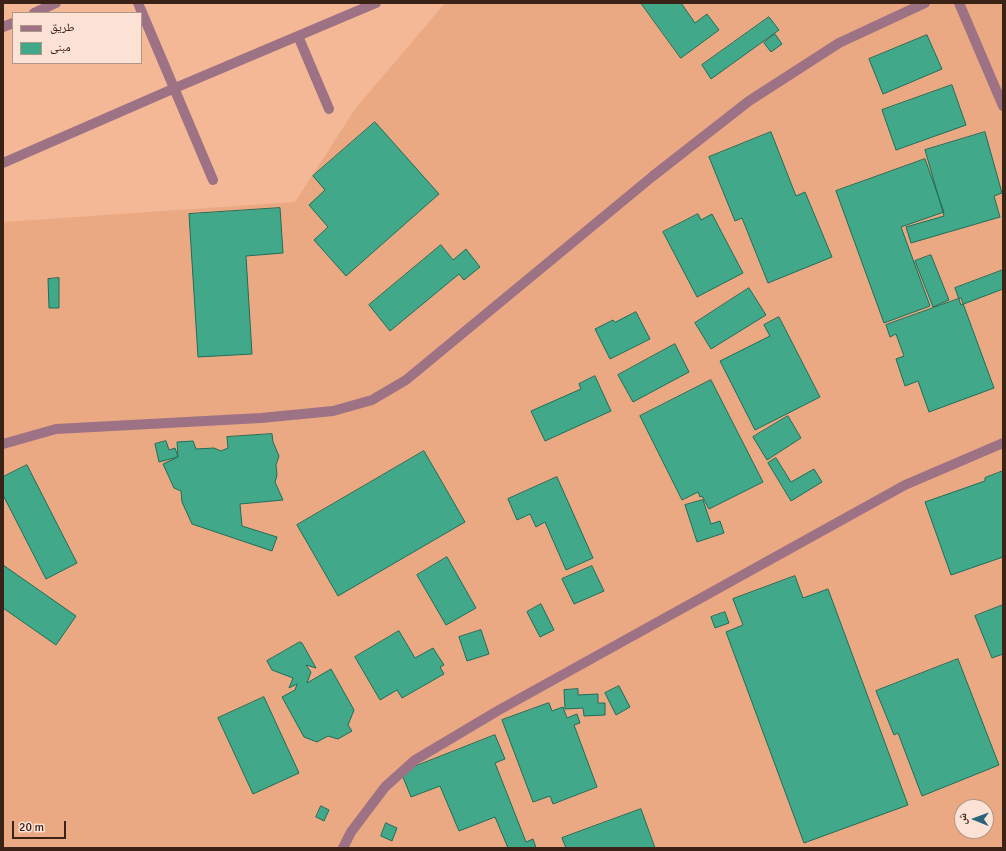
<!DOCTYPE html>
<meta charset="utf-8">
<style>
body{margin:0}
#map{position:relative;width:1006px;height:851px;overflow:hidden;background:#f4b896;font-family:Signika,"Noto Naskh Arabic",sans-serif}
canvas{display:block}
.frame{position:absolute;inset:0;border:4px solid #3a2316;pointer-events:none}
.legend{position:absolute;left:12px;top:12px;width:130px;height:52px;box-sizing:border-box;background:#fbe2d4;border:1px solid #ae9688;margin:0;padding:5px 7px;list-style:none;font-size:12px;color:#3a2316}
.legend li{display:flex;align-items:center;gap:8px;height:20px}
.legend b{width:20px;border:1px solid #ae9688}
.north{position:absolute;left:954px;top:799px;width:40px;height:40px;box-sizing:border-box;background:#fbe2d4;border:1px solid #ae9688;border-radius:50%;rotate:271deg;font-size:11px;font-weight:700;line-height:16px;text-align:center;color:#3a2316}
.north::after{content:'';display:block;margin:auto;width:14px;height:18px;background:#2b637d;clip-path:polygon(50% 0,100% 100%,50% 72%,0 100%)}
.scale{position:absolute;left:12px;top:821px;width:54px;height:18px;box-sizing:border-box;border:2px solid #3a2316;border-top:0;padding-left:5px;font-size:12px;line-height:14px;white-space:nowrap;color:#3a2316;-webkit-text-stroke:3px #fbe2d4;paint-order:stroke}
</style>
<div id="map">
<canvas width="1006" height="851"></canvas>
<div class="frame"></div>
<ul class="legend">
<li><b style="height:5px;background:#9d7285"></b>طريق</li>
<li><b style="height:11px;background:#42a88a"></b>مبنى</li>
</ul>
<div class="north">ش</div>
<div class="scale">20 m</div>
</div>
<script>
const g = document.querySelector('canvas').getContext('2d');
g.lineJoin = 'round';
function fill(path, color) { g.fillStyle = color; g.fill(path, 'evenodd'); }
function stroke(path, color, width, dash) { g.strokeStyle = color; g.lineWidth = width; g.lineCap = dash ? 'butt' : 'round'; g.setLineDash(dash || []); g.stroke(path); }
const built = new Path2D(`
 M445,3h558v845h-1000v-626l292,-20 60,-93zM962,807h24v24h-24z`);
const building = new Path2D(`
 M641,3h40l14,20 12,-9 12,16 -38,28z
 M769,17l10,13 -68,49 -9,-14z
 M775,34l7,10 -11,8 -7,-9z
 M927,35l15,34 -59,25 -14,-35z
 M952,85l14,40 -70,25 -14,-40z
 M375,122l64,72 -93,82 -32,-36 14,-13 -19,-22 16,-15 -12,-14z
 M771,132l25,64 9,-4 27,65 -64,26 -26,-65 -7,3 -26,-64z
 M985,132l17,61 -8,3 6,21 -89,26 -5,-16 38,-11 -19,-66z
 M925,159l19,53 -43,15 29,79 -46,17 -48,-132z
 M280,208l3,45 -37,3 6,98 -54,3 -9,-143z
 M698,214l3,6 11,-6 31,59 -46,24 -34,-65z
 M441,245l12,15 13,-11 14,18 -16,13 -5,-6 -69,57 -21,-26z
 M931,255l18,45 -16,7 -18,-46z
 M1003,270v19l-42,16 -6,-17z
 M59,278v30h-10l-1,-29z
 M749,288l17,27 -55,34 -16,-26z
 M961,298l33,90 -65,24 -11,-31 -13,5 -9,-27 8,-3 -8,-22 -6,3 -4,-12z
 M636,312l14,27 -40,20 -15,-30 18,-9 2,2z
 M779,317l41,80 -65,33 -35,-69 50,-25 -6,-11z
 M675,344l14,28 -56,30 -15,-27z
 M595,376l16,35 -66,30 -14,-30 50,-22 -2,-5z
 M711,380l52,102 -54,27 -7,-13 -2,1 -2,-5 -16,8 -42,-84z
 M788,416l13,22 -34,22 -14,-23z
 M272,434l1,8 6,14 -3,9 1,10 -2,7 8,18 -43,4 2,22 35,11 -5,14 -80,-27 -10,-22 -1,-11 -7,-3 -11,-24 15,-7 -1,-15 16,-1 3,8 18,-1 7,3 7,-3 -1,-11z
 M166,441l3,9 6,-2 3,9 -19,5 -4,-18z
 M424,451l41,71 -127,74 -41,-71z
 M776,458l15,24 23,-13 8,13 -31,19 -23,-38z
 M27,465l50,98 -31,16 -43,-84v-18z
 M1003,471v86l-52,18 -26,-73 60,-21v-3z
 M557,477l36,81 -27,12 -21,-48 -9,5 -6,-13 -13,6 -9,-21z
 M703,500l8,24 9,-3 4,12 -27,9 -12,-37z
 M447,557l29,51 -30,17 -29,-50z
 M3,565l73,51 -20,29 -53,-37z
 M592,566l12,25 -30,13 -12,-25z
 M795,576l8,22 25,-9 80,216 -104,38 -78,-211 17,-7 -10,-26z
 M541,604l13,26 -14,7 -13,-25z
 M1003,605v49l-11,4 -17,-42z
 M725,612l4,11 -14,5 -4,-11z
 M481,630l8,24 -22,7 -8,-24z
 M399,631l16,27 18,-10 11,17 -4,2 4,7 -42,24 -5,-8 -17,10 -25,-43z
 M300,642l2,1 14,25 -10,-3 5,7 -4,11 24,-14 23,41 -6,15 4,6 -14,8 -10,-3 -11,6 -13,-5 -22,-40 13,-7 2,-6 -8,4 4,-10 -21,-8 -5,-9z
 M958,659l41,106 -77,31 -24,-63 -4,2 -18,-44z
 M619,686l11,21 -14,8 -11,-22z
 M578,689v6l20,-1v9h7v12l-21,1 -1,-8 -18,1 -1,-19z
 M264,697l35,76 -46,21 -35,-76z
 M549,703l3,8 11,-4 4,11 10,-4 3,9 -6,2 23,62 -44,17 -3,-8 -17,6 -31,-82z
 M495,735l10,24 -10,4 31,79 7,-3 3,9h-28l-13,-31 -36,14 -19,-45 -29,11 -10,-25z
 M321,806l8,4 -5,11 -8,-4z
 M641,809l14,39h-89l-4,-10z
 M386,823l11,5 -5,13 -11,-5z`);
const minor = new Path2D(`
 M138,3l75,177
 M959,3l44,103
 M34,13l22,-10
 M3,27l10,-4
 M298,36l31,73
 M3,163l172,-75 201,-85
 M3,444l53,-15 205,-11 72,-7 39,-11 34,-20 247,-204 96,-75 90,-58 86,-40
 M343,848l8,-16 34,-45 30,-27 84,-50 406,-225 98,-42`);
fill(built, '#eba983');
fill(building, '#42a88a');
stroke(building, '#1e6e58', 1);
stroke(minor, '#9d7285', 10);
</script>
